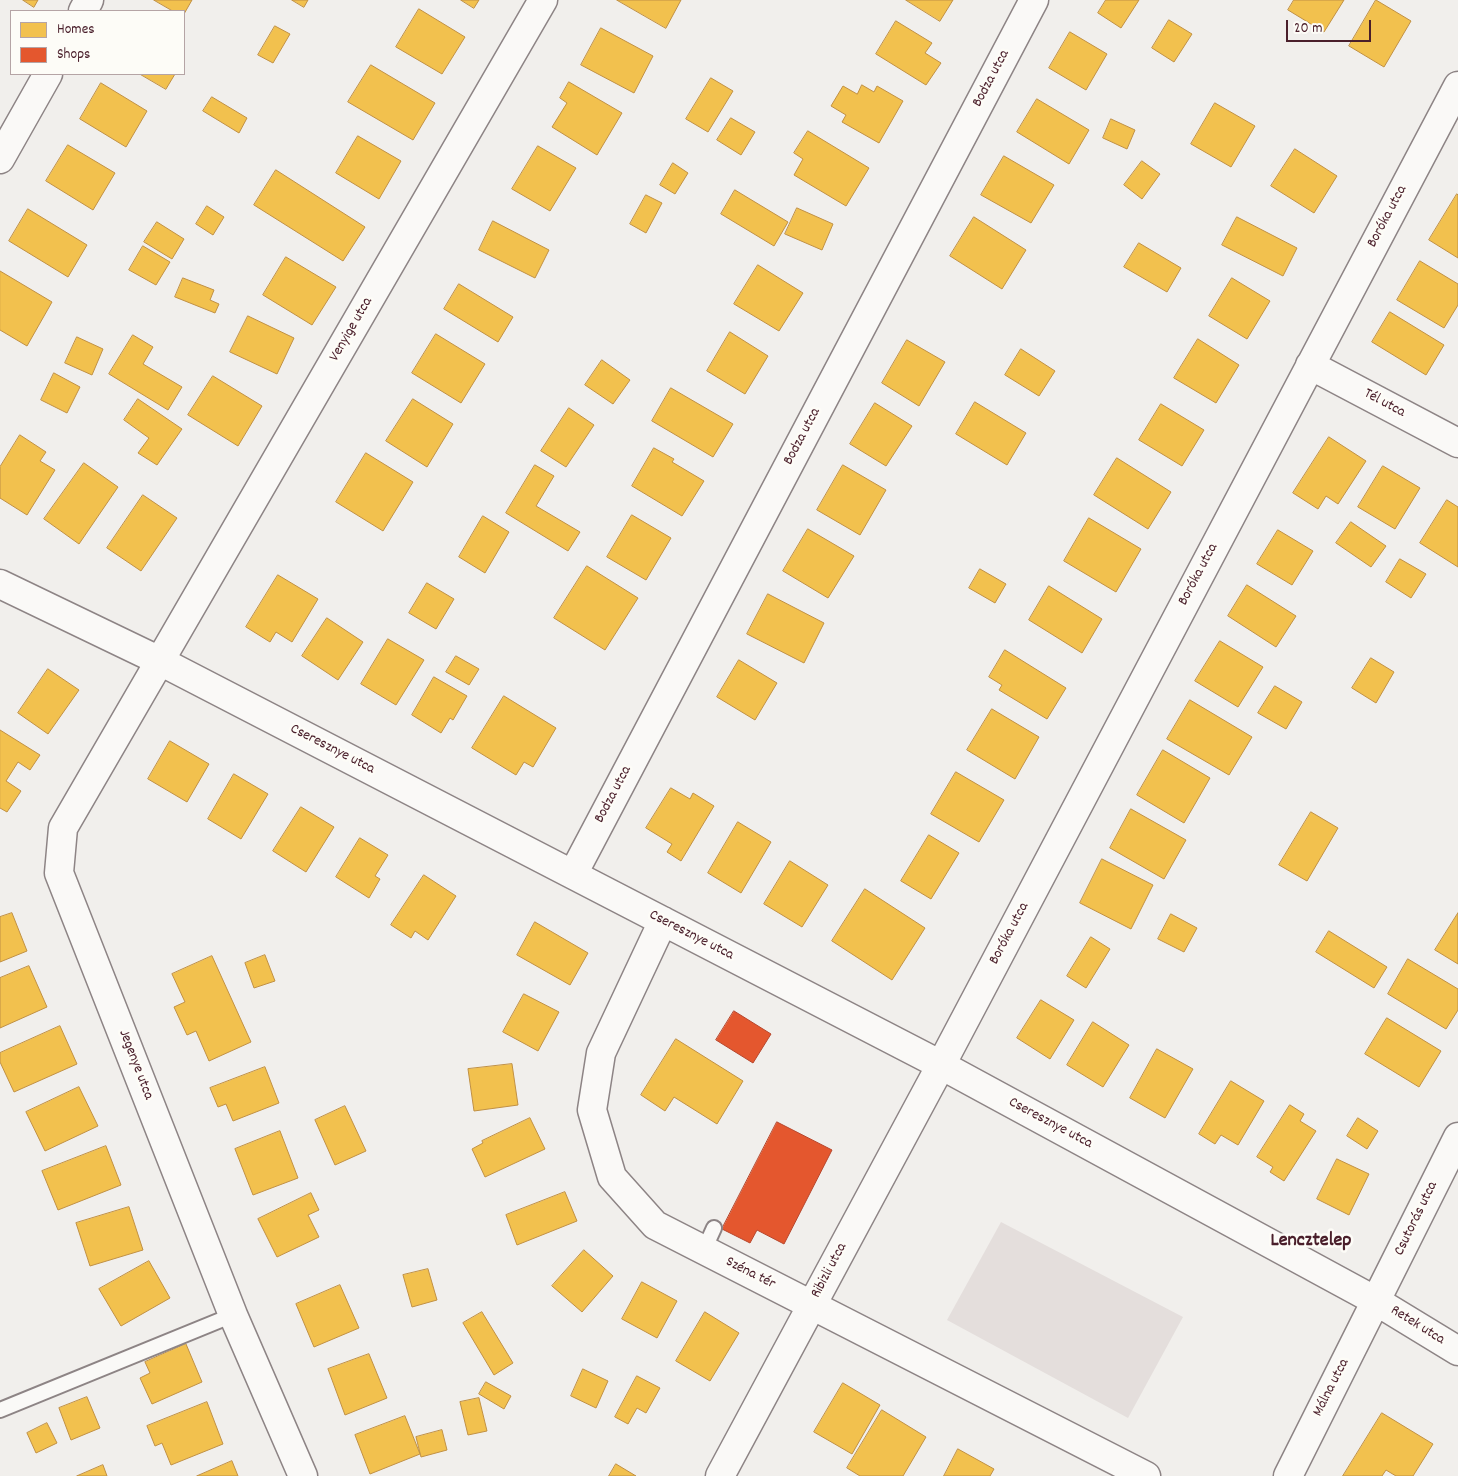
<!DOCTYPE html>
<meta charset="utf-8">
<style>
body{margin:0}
#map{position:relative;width:1458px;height:1476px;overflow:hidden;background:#f1efec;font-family:Dekko,sans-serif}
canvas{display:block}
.legend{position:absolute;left:10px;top:10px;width:175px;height:65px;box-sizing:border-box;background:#fdfcf7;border:1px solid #b5a4a5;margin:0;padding:6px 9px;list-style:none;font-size:15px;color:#4a1f2b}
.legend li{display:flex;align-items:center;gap:10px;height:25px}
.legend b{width:25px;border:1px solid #b5a4a5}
.scale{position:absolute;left:1286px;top:20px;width:85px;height:22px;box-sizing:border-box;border:2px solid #4a1f2b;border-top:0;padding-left:6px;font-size:15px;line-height:18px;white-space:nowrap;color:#4a1f2b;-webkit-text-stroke:4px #fdfcf7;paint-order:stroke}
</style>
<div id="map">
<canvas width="1458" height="1476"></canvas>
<ul class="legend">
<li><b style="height:14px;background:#f2c14e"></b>Homes</li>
<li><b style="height:14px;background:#e4572e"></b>Shops</li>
</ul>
<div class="scale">20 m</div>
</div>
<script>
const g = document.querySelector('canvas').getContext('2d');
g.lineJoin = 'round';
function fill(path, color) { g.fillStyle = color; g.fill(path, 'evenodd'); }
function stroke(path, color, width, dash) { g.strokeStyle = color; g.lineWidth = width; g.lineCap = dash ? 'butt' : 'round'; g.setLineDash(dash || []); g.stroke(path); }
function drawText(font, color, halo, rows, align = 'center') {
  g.font = font + ' Dekko,sans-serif'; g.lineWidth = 5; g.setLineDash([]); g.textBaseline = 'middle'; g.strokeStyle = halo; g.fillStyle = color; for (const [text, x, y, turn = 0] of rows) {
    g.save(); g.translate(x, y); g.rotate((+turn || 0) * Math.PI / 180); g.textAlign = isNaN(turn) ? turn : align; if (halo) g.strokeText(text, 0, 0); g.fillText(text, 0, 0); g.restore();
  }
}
const green = new Path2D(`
 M1001,1222l182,95 -55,101 -181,-98z`);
const homes = new Path2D(`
 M23,0h15l-4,7z
 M154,0h38l-8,14v-3h-11z
 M292,0h16l-4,7z
 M461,0h18l-5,8z
 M617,0h64l-15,28z
 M906,0h47l-13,21z
 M1106,0h33l-18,28 -23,-15z
 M1294,0h50l-20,32 -36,-22z
 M1376,0l35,21 -27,46 -35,-21z
 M419,9l46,28 -23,37 -46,-27z
 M1169,20l23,14 -18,28 -22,-14z
 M896,21l36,22 -7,10 16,10 -15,22 -50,-31z
 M275,26l15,8 -17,29 -15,-8z
 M601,28l52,28 -19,37 -53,-28z
 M1070,32l37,22 -21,36 -37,-22z
 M371,65l64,38 -22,37 -65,-38z
 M140,74h35l-9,15z
 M711,78l22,13 -25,41 -22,-13z
 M569,82l53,31 -25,42 -45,-28 15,-24 -7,-5z
 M101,83l46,28 -21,36 -46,-28z
 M862,85l12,7 3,-6 26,15 -24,42 -37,-21 4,-7 -15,-9 12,-20 14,8z
 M212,97l35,21 -8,15 -36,-22z
 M1037,99l52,31 -20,34 -52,-32z
 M1215,103l40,23 -24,41 -40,-23z
 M731,118l24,14 -14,23 -24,-15z
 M1111,119l24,11 -8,19 -24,-11z
 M808,131l61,37 -23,38 -52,-31 9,-16 -9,-6z
 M358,136l43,25 -22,38 -43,-26z
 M68,145l47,28 -22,37 -47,-29z
 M538,146l38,22 -26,43 -38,-22z
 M1295,149l42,27 -23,37 -43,-27z
 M1004,156l50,29 -23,38 -50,-28z
 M1142,161l18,13 -18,25 -18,-14z
 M673,163l15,10 -13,21 -15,-9z
 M276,170l89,57 -22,34 -89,-56z
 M735,190l53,32 -14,24 -53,-32z
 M1457,194l1,1v63l-29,-18z
 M646,195l16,8 -16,30 -16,-9z
 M207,206l17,11 -11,18 -17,-11z
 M797,208l36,16 -11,26 -37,-16z
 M28,209l59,36 -19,32 -59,-36z
 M974,217l52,33 -24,39 -52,-33z
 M1237,217l60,31 -14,28 -61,-31z
 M493,221l56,29 -14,28 -56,-28z
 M157,222l27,17 -12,20 -28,-17z
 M1139,243l42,25 -14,24 -43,-25z
 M143,246l27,16 -14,23 -27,-15z
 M286,257l50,30 -24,38 -49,-30z
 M1420,261l38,23v21l-14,23 -47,-28z
 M758,265l45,28 -24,38 -45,-27z
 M0,271l52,31 -25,44 -27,-16z
 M183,278l31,12 -4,10 9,4 -4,9 -40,-16z
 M1232,278l38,23 -23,38 -38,-23z
 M459,284l54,33 -15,25 -54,-33z
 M1390,312l54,33 -18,30 -54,-33z
 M248,316l46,22 -17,36 -47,-22z
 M730,332l38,24 -23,38 -38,-23z
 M436,334l49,30 -24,39 -49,-30z
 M133,335l20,12 -10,17 39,23 -14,23 -59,-36z
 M77,337l26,12 -11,26 -27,-12z
 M1198,339l41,26 -23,38 -42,-25z
 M907,340l38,22 -26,44 -37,-23z
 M1021,349l34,22 -16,25 -34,-21z
 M602,360l28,20 -17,24 -28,-19z
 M54,373l26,14 -13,26 -26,-13z
 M213,376l49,30 -24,40 -50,-31z
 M671,388l62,36 -20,33 -61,-36z
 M138,399l44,30 -25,36 -19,-12 11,-15 -25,-18z
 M413,399l40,25 -26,43 -41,-26z
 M975,402l51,31 -19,32 -51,-31z
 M875,403l37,23 -26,40 -36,-22z
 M1161,404l43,26 -22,36 -43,-26z
 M569,408l25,17 -28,42 -25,-16z
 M20,435l26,17 -6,9 15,9 -28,45 -27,-17v-31z
 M1329,437l37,24 -28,43 -12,-8 -8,13 -25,-16z
 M654,448l20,11 -2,3 32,19 -22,35 -50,-30z
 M366,453l47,29 -30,49 -47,-29z
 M1117,458l54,34 -23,37 -54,-34z
 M84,463l34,24 -39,57 -35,-25z
 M535,465l19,11 -18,30 44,26 -12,19 -62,-38z
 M843,465l43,25 -26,45 -43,-25z
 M1383,466l37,22 -25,41 -37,-22z
 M143,495l34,23 -36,53 -34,-23z
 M1447,500l11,7v60l-38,-24z
 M632,515l39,23 -25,42 -39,-23z
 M483,516l26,16 -24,41 -26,-16z
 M1089,518l52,31 -25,43 -52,-31z
 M1351,522l35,24 -15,21 -35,-24z
 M808,529l46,27 -26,42 -45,-27z
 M1278,530l35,21 -21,34 -35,-21z
 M1400,559l26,15 -15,24 -25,-16z
 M587,566l51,32 -33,52 -51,-32z
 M980,569l26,15 -11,19 -26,-15z
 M278,575l40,24 -26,43 -16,-10 -6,10 -24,-15z
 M427,583l27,16 -18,30 -27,-16z
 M1247,585l49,31 -20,31 -48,-31z
 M1049,586l53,33 -20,34 -53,-33z
 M768,594l56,29 -20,40 -57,-29z
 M327,618l36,24 -25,38 -36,-24z
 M388,639l36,21 -28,45 -35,-21z
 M1220,641l43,26 -25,40 -43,-26z
 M1005,650l61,38 -19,31 -48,-29 3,-5 -13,-8z
 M456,656l23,13 -10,16 -23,-13z
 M1371,658l23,14 -18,31 -24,-15z
 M739,660l38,23 -22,37 -38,-23z
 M48,669l31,21 -31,44 -30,-21z
 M434,677l33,19 -14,24 -3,-2 -9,15 -29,-18z
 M1275,686l27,16 -16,27 -28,-16z
 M504,696l52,32 -23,39 -9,-5 -8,13 -44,-27z
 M1190,700l62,37 -23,38 -62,-36z
 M992,709l47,28 -24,42 -48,-29z
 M0,730l40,25 -10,15 -12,-8 -12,19 15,10 -14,21 -7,-4z
 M170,741l39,23 -22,38 -39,-23z
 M1163,750l47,28 -26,45 -47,-28z
 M956,772l48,28 -25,42 -48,-28z
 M234,774l34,20 -27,45 -33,-20z
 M671,788l19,11 3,-6 21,13 -33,55 -14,-9 5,-8 -26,-16z
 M301,807l33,20 -28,45 -33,-21z
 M1131,809l55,31 -22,39 -54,-31z
 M1311,812l27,16 -31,53 -28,-16z
 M738,822l33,20 -30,51 -33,-20z
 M929,835l30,18 -28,46 -30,-18z
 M360,838l28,17 -13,21 5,3 -11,19 -33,-21z
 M1102,859l51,26 -22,44 -51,-26z
 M790,861l38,24 -26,42 -38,-23z
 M424,875l32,21 -28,44 -13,-9 -4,7 -20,-13z
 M865,889l60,39 -33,52 -60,-39z
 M12,913l15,38 -27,11v-45z
 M1458,913v51l-23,-14z
 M1171,914l26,14 -13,24 -26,-13z
 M535,922l53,31 -18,32 -53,-30z
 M1329,931l58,36 -13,21 -58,-36z
 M1091,937l19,12 -24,39 -19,-12z
 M265,955l10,26 -21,7 -9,-25z
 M212,956l39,86 -42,19 -13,-30 -9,4 -13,-28 11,-5 -13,-28z
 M1408,959l50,30v21l-12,19 -58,-35z
 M29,966l18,41 -47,21v-50z
 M524,994l35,18 -21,39 -35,-19z
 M1041,1000l33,20 -24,39 -33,-21z
 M1387,1018l54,33 -22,36 -54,-33z
 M1093,1022l36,23 -26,42 -36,-22z
 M60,1026l17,38 -63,28 -14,-30v-9z
 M676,1039l67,42 -26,43 -43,-27 -9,14 -24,-16z
 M1157,1049l36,20 -28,49 -35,-20z
 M512,1064l6,41 -44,6 -6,-42z
 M265,1067l14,36 -46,18 -7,-17 -8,3 -8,-19z
 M1231,1081l33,20 -26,44 -17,-10 -6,9 -16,-10z
 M79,1087l19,39 -53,25 -19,-39z
 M1290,1105l14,9 -4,7 16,10 -32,50 -14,-9 3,-5 -16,-10z
 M345,1106l21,45 -31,14 -20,-45z
 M530,1118l15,31 -60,28 -13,-28 11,-6 -1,-2z
 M1358,1118l20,13 -11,18 -20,-13z
 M280,1131l18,47 -45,17 -18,-46z
 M106,1146l15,39 -63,25 -16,-39z
 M1337,1159l32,15 -20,41 -32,-16z
 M565,1192l12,29 -60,24 -11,-30z
 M311,1193l8,17 -11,5 11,22 -42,20 -19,-38z
 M129,1207l14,43 -53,16 -14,-43z
 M584,1250l29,26 -31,36 -30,-26z
 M149,1261l21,37 -49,28 -22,-37z
 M428,1269l9,31 -25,7 -9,-32z
 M642,1282l35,19 -20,37 -35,-19z
 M340,1285l19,43 -45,19 -18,-43z
 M482,1312l31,51 -19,12 -31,-52z
 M705,1312l34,21 -29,48 -34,-20z
 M186,1344l16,38 -50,22 -12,-26 10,-5 -5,-11z
 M369,1354l18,44 -42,17 -17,-46z
 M583,1369l25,12 -12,27 -25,-12z
 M637,1376l23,12 -14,25 -9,-5 -9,16 -13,-7z
 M486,1382l25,14 -7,13 -25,-15z
 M843,1383l37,22 -28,49 -38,-22z
 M87,1397l13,31 -29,12 -12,-32z
 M479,1398l8,33 -19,4 -8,-33z
 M207,1402l16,42 -52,21 -9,-22 -7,3 -8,-20z
 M882,1410l44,27 -23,39h-43l-13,-8z
 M1382,1413l51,31 -20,32h-17l-10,-6 -4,6h-39z
 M405,1416l15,38 -50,20 -15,-39z
 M47,1423l10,20 -21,10 -9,-20z
 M442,1430l5,20 -26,7 -5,-20z
 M958,1449l36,20 -4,7h-46z
 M232,1461l6,15h-41z
 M616,1464l20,12h-27z
 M103,1465l4,11h-30z`);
const shops = new Path2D(`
 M734,1011l37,23 -18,29 -37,-23z
 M777,1122l55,28 -48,94 -27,-14 -7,13 -28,-14z`);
const service = new Path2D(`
 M704,1250l10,-22
 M0,1410l233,-95`);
const minor = new Path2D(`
 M83,11l6,-11
 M0,159l48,-85
 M1310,365l148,78
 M0,584l160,77 781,404 435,236 82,50
 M573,874l461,-874
 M663,921l-62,132 -9,57 20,67 43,48 491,251
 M303,1476l-70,-161 -174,-442 4,-45 480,-828
 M720,1476l221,-411 517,-979
 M1288,1476l170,-339`);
const streetNames = [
 ["Bodza utca",992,79,-62],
 ["Boróka utca",1388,217,-62],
 ["Venyige utca",352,330,-60],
 ["Tél utca",1384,404,28],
 ["Bodza utca",803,437,-62],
 ["Boróka utca",1199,575,-62],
 ["Cseresznye utca",332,750,27],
 ["Bodza utca",614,795,-62],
 ["Boróka utca",1010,934,-62],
 ["Cseresznye utca",691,936,27],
 ["Jegenye utca",135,1065,69],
 ["Cseresznye utca",1050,1124,28],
 ["Csutorás utca",1417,1219,-64],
 ["Ribizli utca",830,1271,-62],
 ["Széna tér",750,1274,27],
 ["Retek utca",1417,1326,32],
 ["Málna utca",1332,1388,-63]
];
const districtNames = [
 ["Lencztelep",1311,1242]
];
fill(green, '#e4dedc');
fill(homes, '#f2c14e');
stroke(homes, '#c09044', 1);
fill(shops, '#e4572e');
stroke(shops, '#b6462d', 1);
stroke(service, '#8d8485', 18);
stroke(minor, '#8d8485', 31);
stroke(service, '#faf9f7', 14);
stroke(minor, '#faf9f7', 28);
drawText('15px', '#4a1f2b', '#fdfcf7', streetNames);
drawText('bold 20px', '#4a1f2b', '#fdfcf7', districtNames);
</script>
